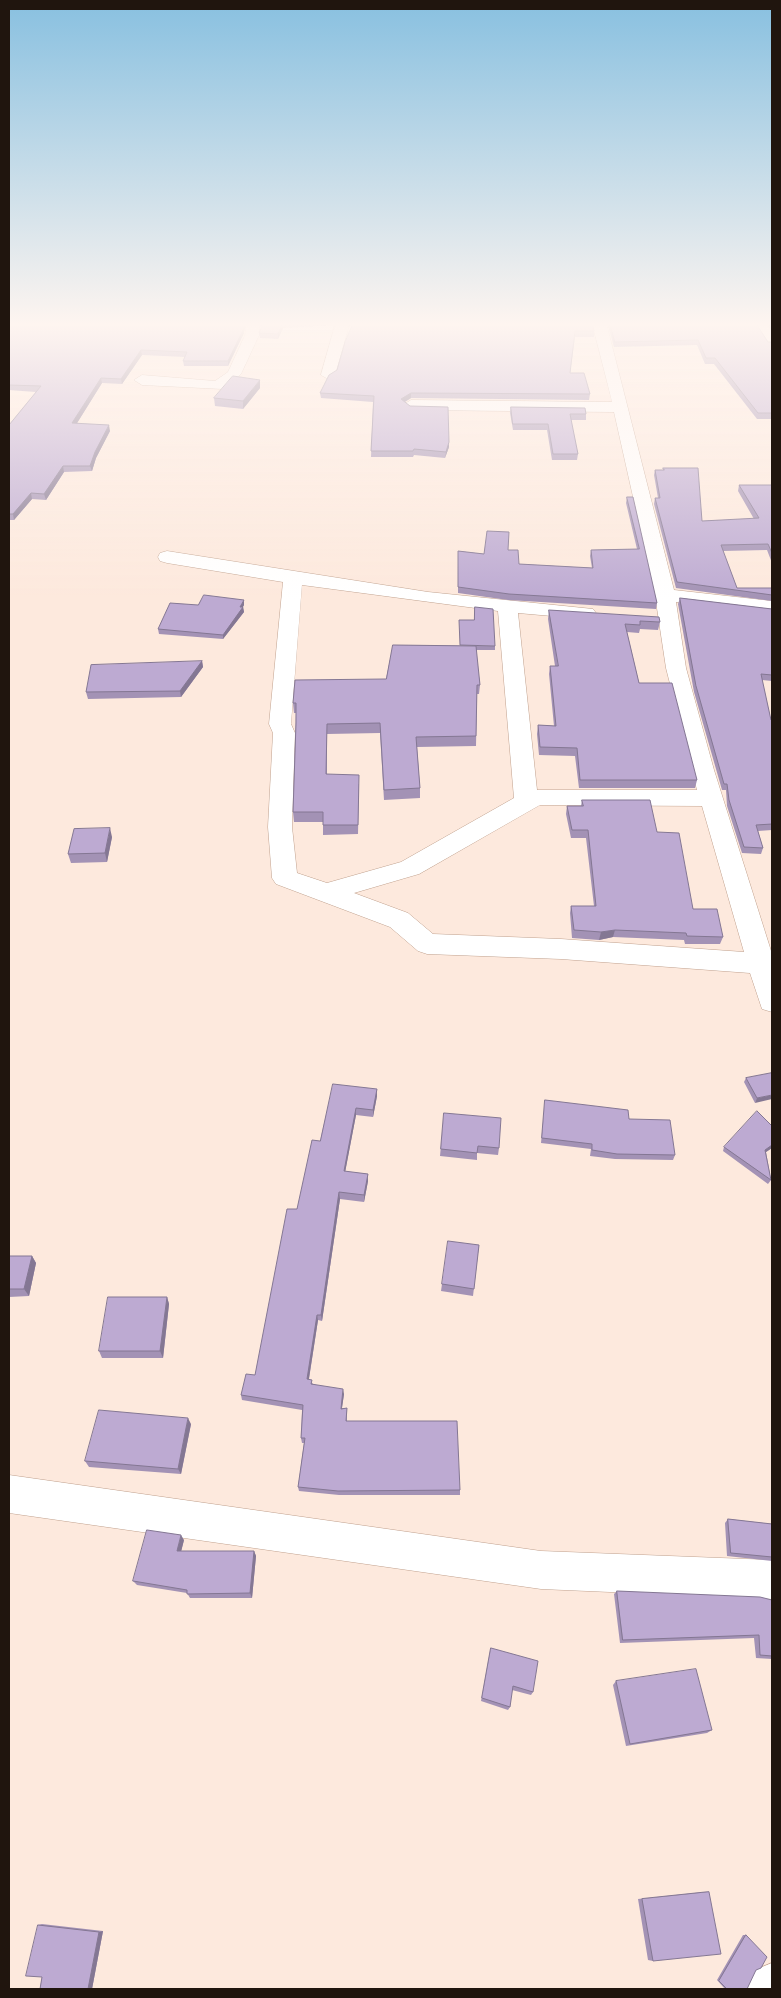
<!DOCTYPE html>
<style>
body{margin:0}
#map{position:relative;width:781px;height:1998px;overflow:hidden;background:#fde9dd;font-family:"Zilla Slab",serif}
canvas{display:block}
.frame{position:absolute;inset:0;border:10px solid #20150e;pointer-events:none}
</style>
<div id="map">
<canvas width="781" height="1998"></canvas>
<div class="frame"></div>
</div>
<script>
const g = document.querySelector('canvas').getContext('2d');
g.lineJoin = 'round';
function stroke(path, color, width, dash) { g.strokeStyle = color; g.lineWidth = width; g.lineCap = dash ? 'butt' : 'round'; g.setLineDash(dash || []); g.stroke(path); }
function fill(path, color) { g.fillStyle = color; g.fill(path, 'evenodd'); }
const minor = new Path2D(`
 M245,322h14l1,11 -19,41 -18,15 -81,-4 -8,-5 8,-5 73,6 13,-9 18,-39z
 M336,322h14l-15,53 -7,4 -7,-4z
 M592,322h14l68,268 98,11v12l-96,-11 10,66 28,102 58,184v58l-10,-3 -12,-36 -189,-14 -134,-5 -9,-3 -28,-24 -114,-43 -4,-6 -4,-51 5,-94 -4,-9 14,-142 -116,-19 -7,-2 -2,-4 2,-4 7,-2 261,41 165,17 3,4 -3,4 -7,2 -68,-6 19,177h160l-31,-122 -11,-73 -41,-183 -203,-2 -8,-5 8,-5 201,2zM302,585l196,26 16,187 -113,64 -74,21 -30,-10 -5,-46 3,-94 -4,-9zM540,805l162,1 42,146 -183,-13 -128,-5 -25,-21 -54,-20 65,-19z
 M752,322h14l6,10v14l-5,-1z
 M9,1475l532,76 231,9v39l-231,-10 -532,-76z
 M772,1963v26h-25l8,-19z`);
const wall = new Path2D(`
 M9,322h236l-1,11 -16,33h-44l-1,-5 2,-4 -43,-2 -20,29 -20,-1 -25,40 33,8 -14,27 -4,13 -28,1 -18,28 -14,-1 -18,21h-5v-95l27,-33 -27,-2z
 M260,322h75l-2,3 -50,3 -5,11 -18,-1 -1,-5 2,-5z
 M351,322h241l2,9v6h-19l-5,36 20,21 -1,6 -178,-2 -6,4 44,45 -4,11 -31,-3 -1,2h-42l2,-55 -52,-4 -1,-5 17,-23 17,-47 -3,1z
 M607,322h148l13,20h4v77h-15l-43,-55h-9l-8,-19 -83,2z
 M767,322h5v8z
 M260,388l-17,21 -28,-3 -1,-8z
 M511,407l75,7v6h-15l7,34 -1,6h-25l-5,-30h-34l-3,-17z
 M663,468l39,53 52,-2 -16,-28 1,-6h33v78l-5,-13 -44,1 14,37h35v13l-96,-13 -22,-84 1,-6h3l-4,-23 1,-5h8z
 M627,497l30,106 -1,6 -148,-9 -50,-7v-42l26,3 24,-4 11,14 73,4 -2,-12 1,-6 46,-1 -11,-46z
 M680,598l92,11v72l-10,-1 9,40h1v110l-14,1 5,17 -2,6 -19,-1 -15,-47 -1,-16h-4l-28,-98 -16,-88z
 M198,605h46l-1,2 1,5 -21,27 -64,-5 -1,-5z
 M549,610l111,12 -2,8 -18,-1 -1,4 -12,-1 12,51 58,97 -2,8h-116l-4,-32 -36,-1 -2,-21 1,-9 16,1 -5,-52 1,-8h5l-7,-47z
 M393,645l102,1v4h-19l4,35 -1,9h-2l-1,52 -59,1 3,41v10l-36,2 -4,-67 -53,1v40l32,10 -1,50 -35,1v-13h-29l-1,-10 3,-99h-2l-1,-10 93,-24z
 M202,661l1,6 -22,30 -93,2 -2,-7z
 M582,800l75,32 36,77 30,28 -3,7h-35l-1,-4 -71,-3 -14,3 -27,-2 -2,-25 1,-7h23l-8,-68h-15l-5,-24 1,-8h14z
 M112,837l-5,25 -36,1 -3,-9z
 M772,1073l-17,30 -11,-21 2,-4z
 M377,1089v7l-4,21 -17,-2 -11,57 23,2v7l-4,21 -24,-3 -18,122 -4,-1 -9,59 4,5 31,10 -2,14h5v13l113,69v5h-121l-40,-4 -1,-4 6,-44h-2l-1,-5 1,-28 -60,-10 -1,-5 14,-20 42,-166 23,-68z
 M545,1100l84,19 46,36 -2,5 -58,-1 -25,-3 1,-7 -50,-6z
 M444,1113l55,35 -1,7 -21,-2v7l-37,-4z
 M772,1126v22l-6,4 5,28 -3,4 -45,-33 1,-4z
 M479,1245l-6,51 -32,-5 1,-7z
 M9,1256h23l4,7 -7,33 -20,1z
 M167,1297l2,7 -6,54h-61l-3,-7z
 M772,1339v11h-1z
 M191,1424l-10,50 -92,-7 -4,-6z
 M728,1519l44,5v37l-45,-5 -2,-33z
 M184,1540l-3,11h73l2,5 -4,42h-62l-3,-5 -50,-8 -4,-4z
 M617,1591l155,9v59l-16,-1 -2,-20 -134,5 -6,-49z
 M491,1648l42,44 -2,3 -19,-5 -2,17 -2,3 -27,-9 9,-50z
 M616,1681l96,49 -5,3 -81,13 -13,-61z
 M704,1892h5l-56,69 -5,-1 -10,-61z
 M42,1924l61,7 -11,58h-52l2,-12 -4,-52z
 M743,1935h3l1,54h-22l-8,-9z`);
const shadedWall = new Path2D(`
 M244,322h1l-1,11 -16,33v-5z
 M283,323v5l-5,11v-5z
 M141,350l1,5 -20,29 -1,-5z
 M101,378l1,5 -28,45 -2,-5z
 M260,380v8l-17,21v-8z
 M411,393v5l-10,6v-5z
 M109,425l1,6 -14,27 -4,13 -2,-5 5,-14z
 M449,442v5l-4,11 1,-6z
 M63,466l1,6 -18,28 -2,-6z
 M31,493l1,6 -18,21 -1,-6z
 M244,600v5l-3,5 2,-3 1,5 -21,27v-4z
 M202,661l1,6 -22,30 -1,-6z
 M110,828l2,9 -5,25 -2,-9z
 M615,930l-2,7 -14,3 2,-8z
 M377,1089v7l-4,21v-7z
 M772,1095v4l-17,4 2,-5z
 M356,1108v7l-12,63v-7z
 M772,1145v3l-9,6 2,-4z
 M368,1174v7l-4,21v-7z
 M339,1192l1,7 -18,122 -1,-6z
 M32,1256l4,7 -7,33 -5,-7z
 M167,1297l2,7 -6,54 -3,-7z
 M317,1315l1,5 -10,64 -1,-5z
 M343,1389l1,5 -3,20v-5z
 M188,1418l3,6 -10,50 -3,-5z
 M181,1535l3,5 -4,16 -3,-5z
 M254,1551l2,5 -4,42 -2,-5z
 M103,1931l-11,58h-4l11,-57z`);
const building = new Path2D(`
 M9,322h235v6l-16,33h-45l4,-9 -46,-2 -20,29 -20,-1 -29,45 37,2 -14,27 -5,14h-27l-19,28 -13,-1 -18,21h-4v-89l32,-39 -32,-1z
 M261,322h42l-20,1 -5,11 -19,-1 2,-5z
 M354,322h238l2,9h-19l-5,42h14l6,21 -179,-1 -10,6 9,7 38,1 1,35 -3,10 -32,-3 -1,2h-42l3,-55 -54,-3 9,-18 8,-5 8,-28z
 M610,322h145l13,20h4v71h-14l-43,-55h-9l-8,-18 -83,2z
 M233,376l27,4 -17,21 -29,-3z
 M511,407l74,1 1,6h-16l8,40h-25l-5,-30h-35z
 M663,468h35l4,53 57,-3 -20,-33h33v68l-4,-9 -47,1 16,43h35v7l-95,-13 -22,-84h5l-5,-28h9z
 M627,497h6l24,106 -148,-9 -51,-7v-36l26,3 3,-23 22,1 -1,18h10l1,14 74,4 -2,-18 48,-1z
 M204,595l40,5 -4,7h3l-20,28 -65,-6 12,-26 28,2z
 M680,598l92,11v66l-11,-1 10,46h1v104l-16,1 7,23 -19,-1 -15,-47 -2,-16h-3l-28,-98z
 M475,607l18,2 2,37 -35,-1 -1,-25h15z
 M549,610l110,7 1,5 -20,-1v4l-15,-1 14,59h33l25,97h-117l-3,-32 -37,-1 -2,-22 18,1 -6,-60h8z
 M393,645l83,1 4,39h-3l-1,51 -60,1 4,51 -36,2 -4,-67 -53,1 -1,50 33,1 -1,50h-35v-13h-30l3,-89v-20h-3l2,-23 91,-1z
 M202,661l-22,30 -94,1 5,-27z
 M582,800h68l7,32 22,1 14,76h24l6,28 -36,-1 -1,-3 -71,-3 -14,2 -27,-2 -3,-24h25l-8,-76h-16l-5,-24h16z
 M110,828l-5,25 -37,1 6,-25z
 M772,1073v22l-15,3 -11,-20z
 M333,1084l44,5 -4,21 -17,-2 -12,63 24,3 -4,21 -25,-3 -18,123h-4l-10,64 5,1 -1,4 32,5 -2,20 6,-1 -1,13h111l3,69 -122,1 -40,-4 7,-49h-4l2,-33 -62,-10 5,-21 9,1 32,-166h10l15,-69 8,1z
 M545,1100l83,10 1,9 41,1 5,35 -58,-1 -25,-4v-6l-50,-6z
 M757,1111l15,15v19l-7,5 6,30 -47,-33z
 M444,1113l57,5 -2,30 -21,-2 -1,7 -36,-4z
 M448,1241l31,4 -5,44 -32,-5z
 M9,1256h23l-8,33h-15z
 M108,1297h59l-7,54h-61z
 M99,1410l89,8 -10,51 -93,-8z
 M728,1519l44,5v33l-41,-4z
 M147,1530l34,5 -4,16h77l-4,42 -63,1v-4l-54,-9z
 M617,1591l143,6 12,3v56l-12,-1 -1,-20 -136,5z
 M491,1648l47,13 -5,31 -20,-6 -3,21 -28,-9z
 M696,1669l16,61 -82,14 -14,-63z
 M709,1892l12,62 -68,7 -11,-62z
 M38,1925l61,7 -11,57h-48l2,-12 -16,-1z
 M746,1935l21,22 -6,11 -5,2 -9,19h-20l-8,-8z`);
stroke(minor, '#c0a18e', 1);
fill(minor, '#fff');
fill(wall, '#a392b5');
fill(shadedWall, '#847793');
fill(building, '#bdaad2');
stroke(building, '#847793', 1);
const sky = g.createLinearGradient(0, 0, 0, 601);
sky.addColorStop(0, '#88c0e0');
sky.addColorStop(0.54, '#fef5f0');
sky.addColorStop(1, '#fef5f000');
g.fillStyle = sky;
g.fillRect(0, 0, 781, 601);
</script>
